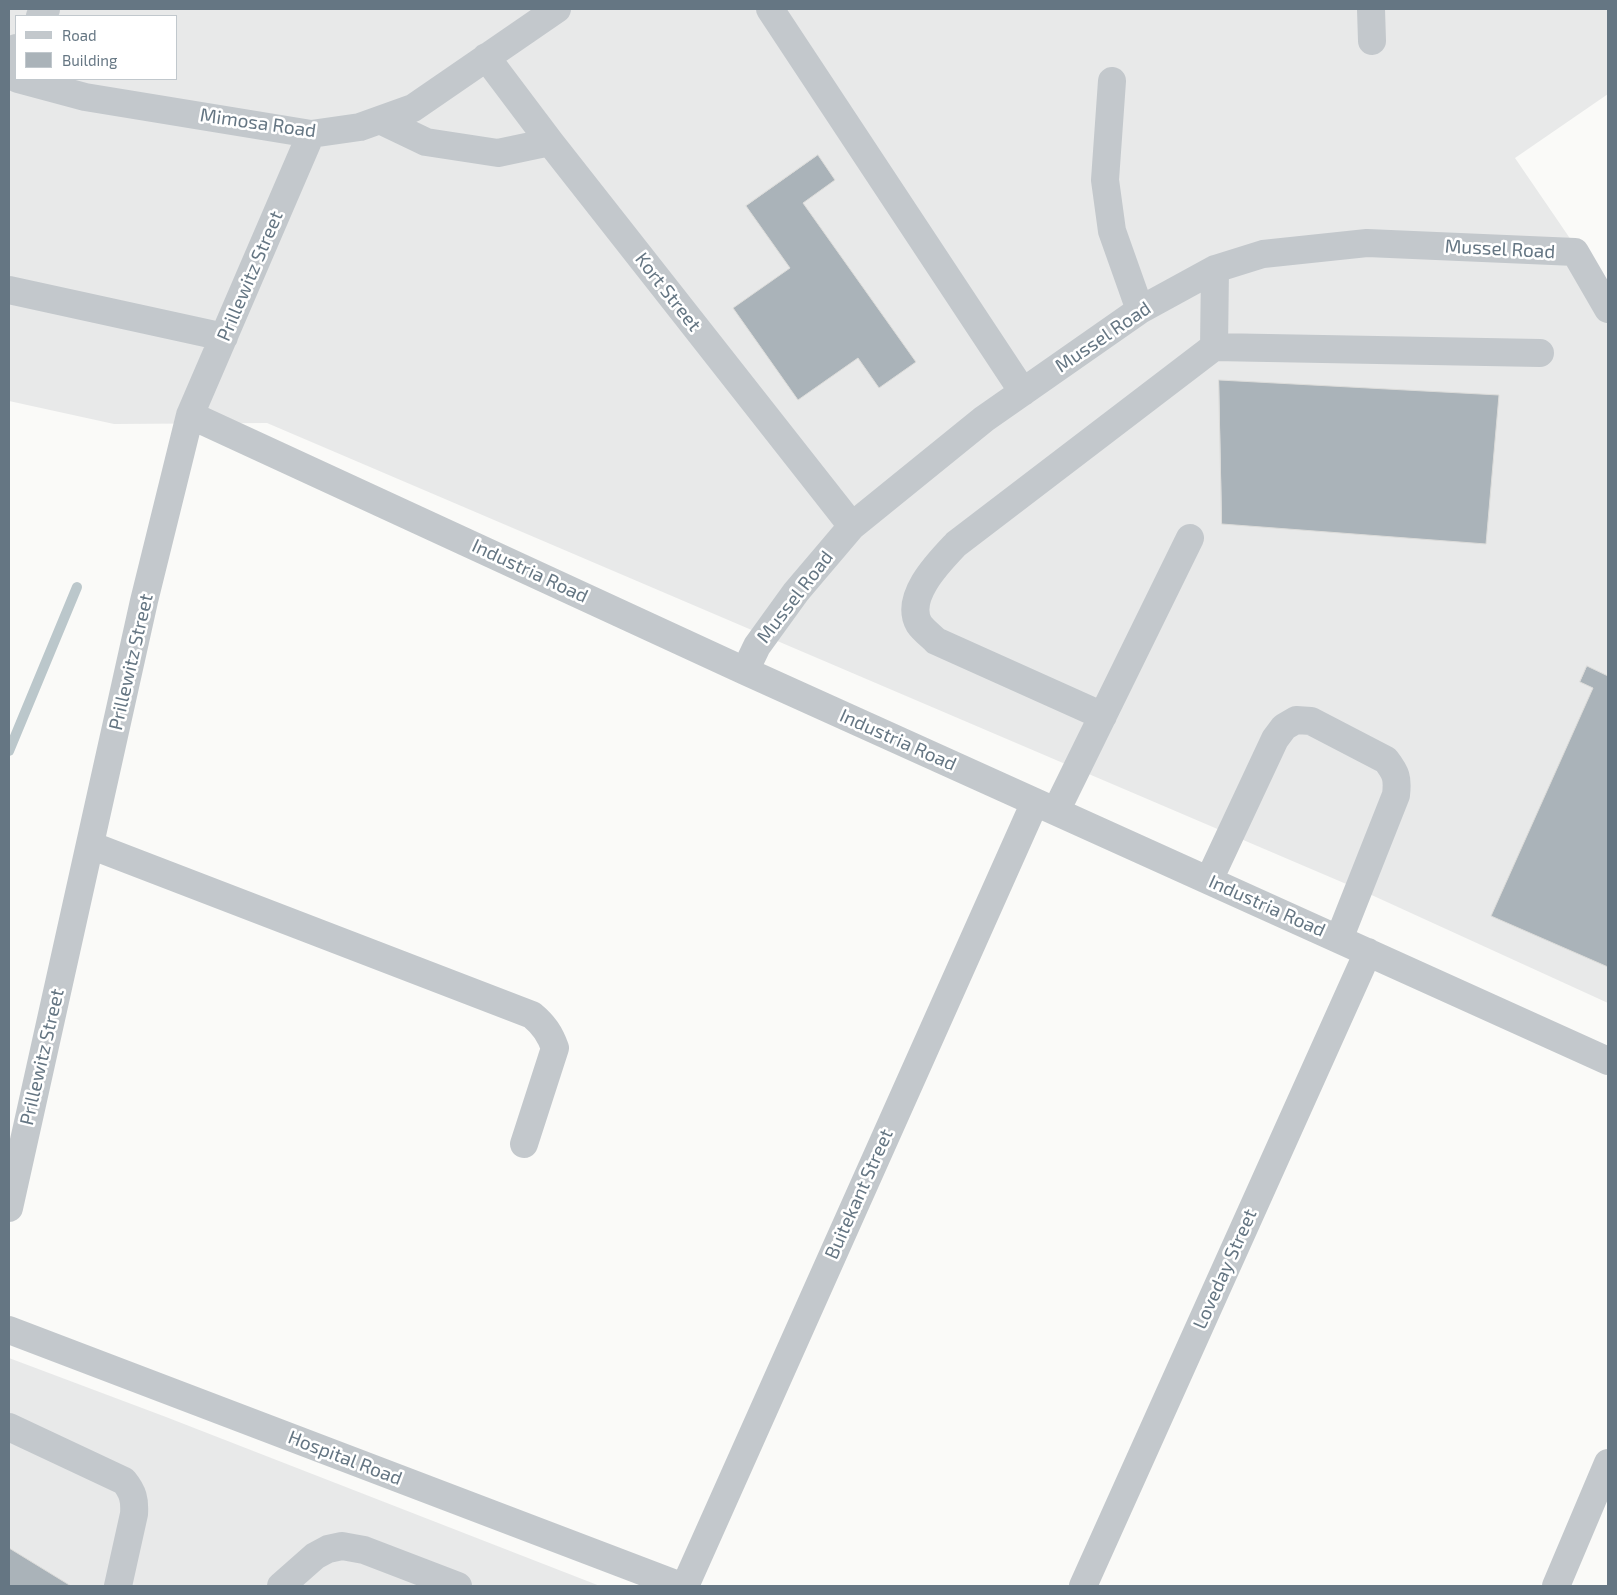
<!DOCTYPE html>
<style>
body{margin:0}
#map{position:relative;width:1617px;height:1595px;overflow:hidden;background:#fafaf8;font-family:"Exo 2",sans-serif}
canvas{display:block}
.frame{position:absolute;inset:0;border:10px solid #657683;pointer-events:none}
.legend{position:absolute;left:15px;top:15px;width:162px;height:65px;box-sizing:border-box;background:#fff;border:1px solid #c1c8cd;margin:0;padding:6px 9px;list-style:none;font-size:15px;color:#657683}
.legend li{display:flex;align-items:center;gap:10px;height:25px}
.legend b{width:25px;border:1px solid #c1c8cd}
</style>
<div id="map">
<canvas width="1617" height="1595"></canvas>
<div class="frame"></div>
<ul class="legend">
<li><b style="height:6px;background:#c3c8cc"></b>Road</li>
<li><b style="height:14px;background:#aab3b9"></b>Building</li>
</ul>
</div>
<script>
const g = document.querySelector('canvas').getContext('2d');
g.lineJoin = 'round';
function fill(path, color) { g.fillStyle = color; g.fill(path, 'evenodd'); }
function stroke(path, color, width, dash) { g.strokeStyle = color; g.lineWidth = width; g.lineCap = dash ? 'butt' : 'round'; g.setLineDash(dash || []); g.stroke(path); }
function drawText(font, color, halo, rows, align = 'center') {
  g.font = font + ' "Exo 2",sans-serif'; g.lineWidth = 5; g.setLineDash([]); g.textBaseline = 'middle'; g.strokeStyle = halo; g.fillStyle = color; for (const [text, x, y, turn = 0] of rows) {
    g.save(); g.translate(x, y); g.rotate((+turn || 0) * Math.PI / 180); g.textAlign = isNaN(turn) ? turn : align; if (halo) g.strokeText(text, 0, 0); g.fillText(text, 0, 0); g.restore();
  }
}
const built = new Path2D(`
 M9,9h1599v85l-93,64 93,136v709l-243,-111 -1098,-469 -153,1 -105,-23zM16,16h160v63h-160z
 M9,1358l157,59 434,169h-591z`);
const stream = new Path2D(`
 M9,751l68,-164`);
const building = new Path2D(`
 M818,155l17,25 -32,23 113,159 -37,26 -21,-30 -60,42 -65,-92 57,-40 -44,-62z
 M1219,380l280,15 -13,149 -264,-20z
 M1587,666l21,10v291l-117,-51 102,-228 -13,-6z
 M9,1548l62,38h-62z`);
const minor = new Path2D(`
 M770,9l253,383
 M1371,9l1,32
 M40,16l6,-7
 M486,57l64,85 302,384
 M9,58l7,-10
 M18,79l67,18 226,37 49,-7 53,-19 144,-99
 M1112,81l-7,99 7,51 28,79
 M380,120l46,22 72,11 52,-11
 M9,290l215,47
 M1214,347l1,-78
 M190,415l555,256 863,390
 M745,671l12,-25 39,-54 56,-66 132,-107 156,-109 75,-41 48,-15 104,-11 208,9 33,57
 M1103,716l-167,-75c-5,-5 -13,-11 -17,-17 -15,-27 20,-62 37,-80l258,-197 326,6
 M1056,811l134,-273
 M90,845l442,170c12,10 18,19 23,33l-31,96
 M1209,880l66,-141 9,-12 12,-7 15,1 75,39c10,13 12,18 10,35l-57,144
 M9,1208l135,-607 46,-186 121,-281
 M9,1330l672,256
 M9,1427l115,54c9,11 11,19 10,33l-16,72
 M281,1586l34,-30 13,-7 14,-3 22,4 94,36
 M685,1586l350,-784
 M1083,1586l285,-634
 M1556,1586l52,-123`);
const streetNames = [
 ["Mimosa Road",258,123,8],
 ["Mussel Road",1500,249,3],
 ["Prillewitz Street",250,276,-67],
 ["Kort Street",668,292,52],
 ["Mussel Road",1103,337,-34],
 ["Industria Road",530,571,25],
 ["Mussel Road",795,597,-52],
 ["Prillewitz Street",131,662,-77],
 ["Industria Road",898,740,24],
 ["Industria Road",1267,906,24],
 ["Prillewitz Street",42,1057,-77],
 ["Buitekant Street",859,1194,-66],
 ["Loveday Street",1225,1269,-66],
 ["Hospital Road",345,1458,21]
];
fill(built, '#e8e9e9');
stroke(stream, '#bbc7cb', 10);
fill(building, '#aab3b9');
stroke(building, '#dcdcda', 1);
stroke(minor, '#c3c8cc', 28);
drawText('19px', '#657683', '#fff', streetNames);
</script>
